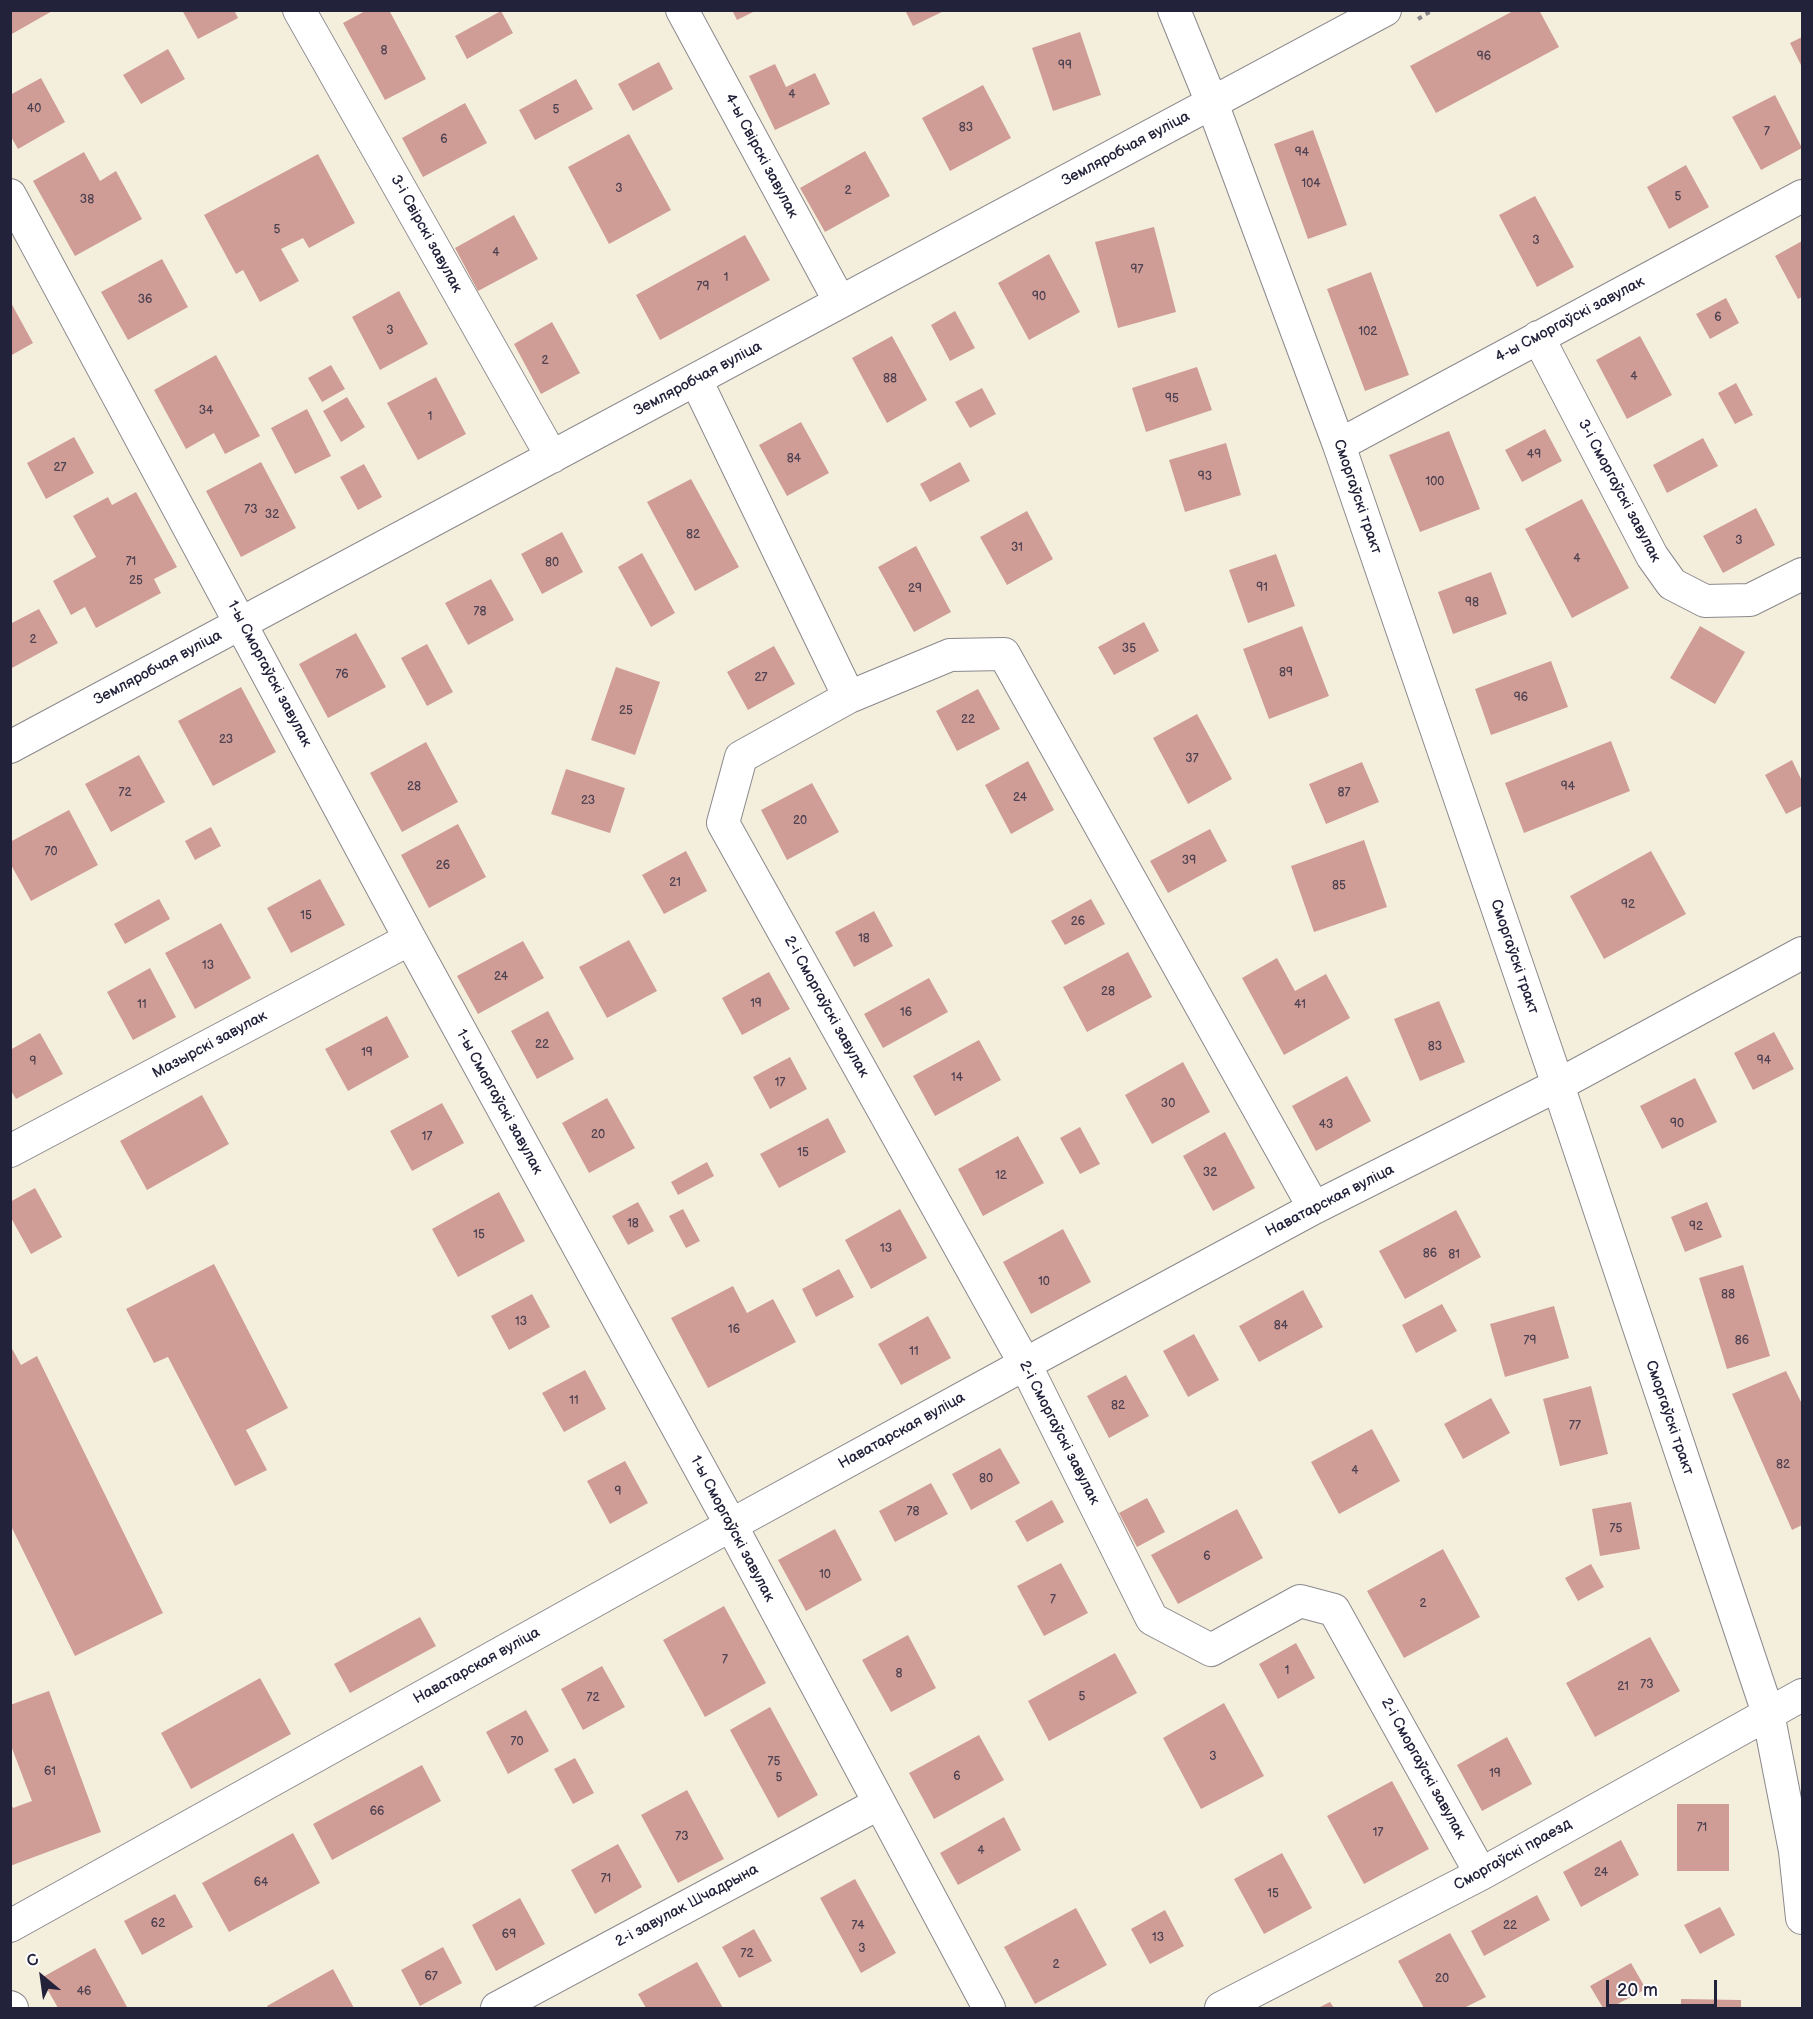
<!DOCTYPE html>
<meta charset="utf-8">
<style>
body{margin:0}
#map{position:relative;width:1813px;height:2019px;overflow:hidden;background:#f4efdd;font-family:"Balsamiq Sans",sans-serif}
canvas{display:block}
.frame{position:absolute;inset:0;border:12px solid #22223b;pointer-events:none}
.north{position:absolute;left:12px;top:1947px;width:60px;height:60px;-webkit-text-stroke:4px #fff;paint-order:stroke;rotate:331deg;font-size:16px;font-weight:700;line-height:24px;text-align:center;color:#22223b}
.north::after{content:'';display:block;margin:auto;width:21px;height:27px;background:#22223b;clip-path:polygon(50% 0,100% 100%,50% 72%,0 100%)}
.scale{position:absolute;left:1606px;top:1980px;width:111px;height:27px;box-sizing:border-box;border:3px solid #22223b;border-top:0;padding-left:8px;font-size:18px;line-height:21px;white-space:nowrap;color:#22223b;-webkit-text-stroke:4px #fff;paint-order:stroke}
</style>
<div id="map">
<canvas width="1813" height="2019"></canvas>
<div class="frame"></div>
<div class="north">С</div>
<div class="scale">20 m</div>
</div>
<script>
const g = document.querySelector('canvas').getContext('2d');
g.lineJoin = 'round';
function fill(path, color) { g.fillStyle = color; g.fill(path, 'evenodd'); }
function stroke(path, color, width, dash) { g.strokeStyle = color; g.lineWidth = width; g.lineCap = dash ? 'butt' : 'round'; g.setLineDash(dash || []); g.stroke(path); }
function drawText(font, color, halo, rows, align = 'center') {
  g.font = font + ' "Balsamiq Sans",sans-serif'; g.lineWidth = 6; g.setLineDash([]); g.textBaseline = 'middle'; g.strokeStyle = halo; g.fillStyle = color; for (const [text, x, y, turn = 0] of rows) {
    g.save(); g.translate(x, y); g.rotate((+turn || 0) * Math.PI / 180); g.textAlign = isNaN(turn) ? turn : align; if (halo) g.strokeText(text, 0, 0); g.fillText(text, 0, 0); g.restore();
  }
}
const building = new Path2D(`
 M10,10h44l-44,25z
 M182,10h52l4,8 -40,21z
 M367,10h22l37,69 -41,21 -42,-77z
 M732,10h25l-20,10z
 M905,10h41l-33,16z
 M1515,10h24l20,37 -123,66 -26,-47z
 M501,11l12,22 -46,26 -12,-23z
 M1080,32l21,63 -48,16 -21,-63z
 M1802,37v30l-12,-24z
 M168,49l17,30 -44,25 -18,-29z
 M659,62l14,27 -40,22 -15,-27z
 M775,64l11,23 29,-14 15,31 -55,26 -26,-54z
 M41,78l24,44 -47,27 -8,-14v-40z
 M576,79l17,30 -58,31 -16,-30z
 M983,85l28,53 -61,33 -28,-53z
 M1775,95l27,53 -41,22 -29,-53z
 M465,103l22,40 -64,34 -21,-39z
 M1313,130l34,95 -39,14 -34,-95z
 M629,134l42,76 -62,34 -41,-77z
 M865,151l25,45 -65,36 -25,-44z
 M84,152l16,29 16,-10 26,48 -67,37 -42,-75z
 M318,154l37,69 -46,25 -6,-10 -22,11 18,32 -39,21 -17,-32 -7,4 -32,-59z
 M1686,165l23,42 -40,22 -22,-42z
 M1535,196l39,71 -37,20 -38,-72z
 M514,215l24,44 -60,32 -23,-43z
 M1154,227l22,85 -58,16 -23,-86z
 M745,235l25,45 -110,60 -24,-45z
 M1802,241v56l-4,2 -23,-43z
 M1049,254l31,58 -51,28 -31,-57z
 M162,259l26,48 -60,33 -27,-48z
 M1371,272l38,103 -44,16 -38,-102z
 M399,291l29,53 -48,26 -28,-53z
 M1726,298l13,25 -29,16 -14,-25z
 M10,301l23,42 -23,13z
 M955,311l20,37 -25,13 -19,-36z
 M552,322l28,51 -39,21 -27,-50z
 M892,336l35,64 -40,23 -35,-65z
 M1640,336l32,59 -45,24 -31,-59z
 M216,355l44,81 -35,18 -11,-21 -28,16 -32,-59z
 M331,365l14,24 -23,13 -14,-24z
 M1197,367l15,43 -66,22 -14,-44z
 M436,377l30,57 -48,26 -31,-57z
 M1736,383l17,32 -18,9 -17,-31z
 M982,388l14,26 -26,14 -15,-26z
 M347,397l18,30 -24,15 -18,-31z
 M307,409l24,47 -36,18 -24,-46z
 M801,422l28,51 -42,23 -28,-51z
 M1545,429l17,32 -40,21 -17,-32z
 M1449,431l31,78 -60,23 -31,-77z
 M74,437l20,36 -48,26 -19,-36z
 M1703,438l15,28 -51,27 -14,-28z
 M1226,443l15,52 -56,17 -16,-52z
 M261,462l35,66 -55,29 -35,-66z
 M960,462l10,19 -40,21 -10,-18z
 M364,464l18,33 -24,13 -18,-33z
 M691,479l48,88 -44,24 -48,-89z
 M136,492l41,75 -23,12 7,14 -65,35 -11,-21 -14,8 -18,-34 43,-24 -23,-41 35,-19 4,8z
 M1582,499l47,89 -57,30 -47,-89z
 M1756,508l19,37 -52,28 -20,-37z
 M1027,511l26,48 -46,26 -27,-48z
 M562,532l21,40 -41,22 -21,-40z
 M916,546l35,66 -37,20 -36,-65z
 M642,553l33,60 -24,14 -33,-60z
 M1276,554l19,52 -47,17 -19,-53z
 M1491,572l16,42 -54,20 -15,-42z
 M491,579l23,41 -46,25 -23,-42z
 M39,609l19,34 -48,26v-45z
 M1144,622l15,29 -45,24 -16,-28z
 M1302,626l27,70 -60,23 -26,-70z
 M1700,626l45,26 -30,52 -45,-26z
 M356,633l30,54 -58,31 -29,-54z
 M427,644l26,48 -26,14 -26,-48z
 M774,646l21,38 -47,26 -21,-38z
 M1551,661l17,46 -77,28 -16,-46z
 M616,667l44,15 -25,73 -44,-15z
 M241,687l35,65 -63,34 -35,-65z
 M978,689l22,40 -43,22 -21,-40z
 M1197,714l35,65 -44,25 -35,-66z
 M1611,741l19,50 -106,42 -19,-50z
 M426,742l32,60 -56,30 -32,-59z
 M139,755l26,47 -54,30 -26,-48z
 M1792,760l10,21v25l-16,8 -21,-39z
 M1028,761l26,49 -43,24 -26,-49z
 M1362,762l17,40 -53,22 -17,-40z
 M566,769l59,19 -15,45 -59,-19z
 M812,783l27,49 -52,28 -26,-50z
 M69,810l29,55 -67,36 -21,-38v-21z
 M458,824l28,53 -57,31 -28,-53z
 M211,827l10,19 -26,14 -10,-19z
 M1210,829l17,32 -59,32 -18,-32z
 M1364,840l23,67 -73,25 -23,-66z
 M686,851l21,40 -43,23 -22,-39z
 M1651,851l35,63 -82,45 -34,-63z
 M320,879l25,46 -54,28 -24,-45z
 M159,899l11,20 -45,25 -11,-20z
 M1091,899l14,25 -40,21 -14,-24z
 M874,911l19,35 -39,21 -19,-35z
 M221,923l30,55 -56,31 -30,-56z
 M629,940l28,51 -50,27 -28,-51z
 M523,941l21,37 -66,36 -21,-38z
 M1128,952l24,45 -65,35 -24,-45z
 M1277,958l18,33 31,-17 24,44 -66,37 -42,-77z
 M150,968l26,49 -43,23 -26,-48z
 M769,972l21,37 -48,26 -20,-37z
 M929,978l19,34 -65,36 -19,-34z
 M1439,1001l26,61 -45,19 -26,-62z
 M548,1011l26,48 -37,20 -26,-48z
 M387,1016l22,41 -61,34 -23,-42z
 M1774,1032l20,37 -41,21 -19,-37z
 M40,1033l23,41 -47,25 -6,-10v-39z
 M979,1040l22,40 -66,36 -22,-40z
 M790,1057l17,32 -37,20 -17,-32z
 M1183,1062l27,50 -58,32 -27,-49z
 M1347,1076l24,45 -55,30 -24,-45z
 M1695,1078l22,44 -55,27 -22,-43z
 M202,1095l27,49 -82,46 -27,-49z
 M607,1098l28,50 -46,25 -27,-50z
 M442,1103l22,40 -52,28 -22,-40z
 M828,1118l18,34 -67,36 -19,-34z
 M1080,1127l20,37 -20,10 -20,-36z
 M1225,1132l30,56 -42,23 -30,-55z
 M1018,1136l26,47 -61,33 -25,-47z
 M707,1162l7,14 -36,19 -7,-13z
 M35,1188l27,49 -31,17 -21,-38v-14z
 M499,1192l26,49 -67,36 -26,-48z
 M638,1202l16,29 -26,14 -16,-29z
 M1707,1202l15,35 -37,15 -14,-35z
 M683,1209l17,32 -14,7 -17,-32z
 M900,1209l27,49 -56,31 -26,-49z
 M1456,1210l25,47 -76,42 -26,-48z
 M1063,1229l28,53 -60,32 -28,-52z
 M214,1264l74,144 -42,22 21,40 -32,16 -67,-129 -14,6 -28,-54z
 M1743,1265l27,91 -43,13 -28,-91z
 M839,1269l15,28 -38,20 -14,-28z
 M733,1286l14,27 26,-14 23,43 -88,46 -37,-70z
 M1303,1290l20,37 -64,35 -20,-36z
 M532,1294l18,33 -41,23 -18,-34z
 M1442,1304l15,27 -41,22 -14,-28z
 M1554,1306l15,52 -64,19 -15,-53z
 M928,1316l23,42 -50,27 -23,-41z
 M1194,1334l25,46 -31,17 -25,-46z
 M10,1345l11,20 16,-9 126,257 -88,43 -65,-132z
 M585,1370l21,39 -42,23 -22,-39z
 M1786,1371l16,33v121l-10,5 -60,-136z
 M1126,1375l23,41 -40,22 -22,-42z
 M1591,1386l17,68 -48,12 -17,-67z
 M1491,1398l19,35 -47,26 -19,-35z
 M1372,1429l28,52 -61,33 -28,-52z
 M1000,1448l20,35 -49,27 -19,-36z
 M625,1461l23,42 -38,21 -23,-43z
 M931,1483l17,31 -53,28 -16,-31z
 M1147,1498l18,34 -28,15 -18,-34z
 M1052,1500l12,22 -37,20 -12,-21z
 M1631,1502l9,47 -40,7 -8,-47z
 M1237,1509l26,49 -85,46 -27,-49z
 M835,1529l27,51 -56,31 -28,-51z
 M1443,1549l37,68 -76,41 -37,-67z
 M1061,1563l27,50 -44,23 -27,-50z
 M1591,1564l13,23 -26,14 -13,-23z
 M724,1606l42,77 -61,34 -42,-77z
 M420,1617l16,29 -86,47 -16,-29z
 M908,1635l28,53 -45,24 -29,-52z
 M1650,1637l30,54 -85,46 -29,-54z
 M1296,1643l19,35 -37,21 -19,-35z
 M1115,1653l22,40 -88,48 -21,-40z
 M602,1666l23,41 -42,23 -22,-41z
 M260,1678l31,56 -100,55 -30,-56z
 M49,1691l52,141 -91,34v-65l3,7 19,-7 -22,-58v-38z
 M1224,1703l40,73 -63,33 -38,-71z
 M770,1707l48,88 -40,23 -48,-88z
 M526,1710l23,41 -41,23 -22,-42z
 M979,1735l25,45 -70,39 -25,-46z
 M1507,1737l25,47 -50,27 -25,-46z
 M575,1758l19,35 -21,11 -19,-35z
 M422,1765l19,36 -109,59 -19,-36z
 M1392,1781l37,68 -65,35 -37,-68z
 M687,1790l37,69 -46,24 -37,-68z
 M1677,1804h52v67h-52z
 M1004,1817l17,33 -63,35 -18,-32z
 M293,1833l27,50 -91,49 -27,-49z
 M1621,1840l18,35 -58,32 -18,-35z
 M618,1844l24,43 -47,27 -24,-44z
 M1282,1853l30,55 -48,26 -30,-55z
 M855,1879l41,74 -35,20 -41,-75z
 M175,1894l18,33 -51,28 -18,-34z
 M1537,1895l13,25 -66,36 -13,-25z
 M520,1898l25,46 -49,27 -24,-46z
 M1720,1907l15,28 -35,19 -16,-29z
 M1076,1908l31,57 -72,39 -31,-57z
 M1165,1910l19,36 -34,18 -19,-35z
 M754,1929l18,32 -33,17 -17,-31z
 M1450,1933l36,64 -22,11h-40l-26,-47z
 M443,1947l19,36 -42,23 -19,-36z
 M95,1948l32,59 -69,1 -17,-30z
 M697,1962l26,46h-77l-8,-14z
 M1631,1963l15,26 -36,19h-7l-13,-22z
 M333,1969l21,39h-86l-1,-2z
 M1681,1999l60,1v8h-60z
 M1330,2002l4,6h-16z`);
const path = new Path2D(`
 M1418,19l15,-9`);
const minor = new Path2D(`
 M299,10l253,447
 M682,10l158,292
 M1174,10l38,93 127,342 219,640 210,628 27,138 7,67
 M10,195l400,744 321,586 258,483
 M1538,337l114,219 20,28 33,17 45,-1 52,-26
 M696,380l153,317
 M1339,445l463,-249
 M10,747l1375,-737
 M10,1151l400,-212
 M1314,1208l-310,-554 -54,1 -101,42 -108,60 -18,66 302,541 127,255 59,31 89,-49 34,9 147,264
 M10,1926l721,-401 294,-161 289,-156 244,-123 244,-132
 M10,2007l2,1
 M497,2008l381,-204
 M1221,2008l260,-134 321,-179`);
const numberNames = [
 ["8",384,51],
 ["96",1484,57],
 ["99",1065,66],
 ["4",792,95],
 ["40",34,109],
 ["5",556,110],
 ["83",966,128],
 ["7",1767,132],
 ["6",444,140],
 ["94",1302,153],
 ["104",1311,184],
 ["3",619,189],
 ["2",848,191],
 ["5",1678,197],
 ["38",87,200],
 ["5",277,230],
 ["3",1536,241],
 ["4",496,253],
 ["97",1137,270],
 ["1",726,278],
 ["79",703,287],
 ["90",1039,297],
 ["36",145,300],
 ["6",1718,318],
 ["3",390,331],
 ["102",1368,332],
 ["2",545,361],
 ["4",1634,377],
 ["88",890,379],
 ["95",1172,399],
 ["34",206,411],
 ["1",430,417],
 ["49",1534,455],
 ["84",794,459],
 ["27",60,468],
 ["93",1205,477],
 ["100",1435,482],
 ["73",251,510],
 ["32",272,515],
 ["82",693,535],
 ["3",1739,541],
 ["31",1017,548],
 ["4",1577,559],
 ["71",131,562],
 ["80",552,563],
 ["25",136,581],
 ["91",1262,588],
 ["29",915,589],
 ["98",1472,603],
 ["78",480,612],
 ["2",33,640],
 ["35",1129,649],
 ["89",1286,673],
 ["76",342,675],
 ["27",761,678],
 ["96",1521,698],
 ["25",626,711],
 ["22",968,720],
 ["23",226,740],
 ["37",1192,759],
 ["28",414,787],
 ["94",1568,787],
 ["72",125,793],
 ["87",1344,793],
 ["24",1020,798],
 ["23",588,801],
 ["20",800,821],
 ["70",51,852],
 ["39",1189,861],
 ["26",443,866],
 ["21",675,883],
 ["85",1339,886],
 ["92",1628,905],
 ["15",306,916],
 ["26",1078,922],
 ["18",864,939],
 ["13",208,966],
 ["24",501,977],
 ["28",1108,992],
 ["19",756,1004],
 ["11",142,1005],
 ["41",1300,1005],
 ["16",906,1013],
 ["22",542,1045],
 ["83",1435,1047],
 ["19",367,1053],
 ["94",1764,1061],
 ["9",33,1062],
 ["14",957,1078],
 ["17",780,1083],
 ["30",1168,1104],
 ["90",1677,1124],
 ["43",1326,1125],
 ["20",598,1135],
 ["17",427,1137],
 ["15",803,1153],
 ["32",1210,1173],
 ["12",1001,1176],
 ["18",633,1224],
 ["92",1696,1227],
 ["15",479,1235],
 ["13",886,1249],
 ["86",1430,1254],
 ["81",1454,1255],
 ["10",1044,1282],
 ["88",1728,1295],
 ["13",521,1322],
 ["84",1281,1326],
 ["16",734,1330],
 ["79",1530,1341],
 ["86",1742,1341],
 ["11",914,1352],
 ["11",574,1401],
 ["82",1118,1406],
 ["77",1575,1426],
 ["82",1783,1465],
 ["4",1355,1471],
 ["80",986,1479],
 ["9",618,1492],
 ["78",913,1512],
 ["75",1616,1529],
 ["6",1207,1557],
 ["10",825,1575],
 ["7",1053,1600],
 ["2",1423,1604],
 ["7",725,1660],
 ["1",1287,1671],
 ["8",899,1674],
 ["73",1647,1685],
 ["21",1623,1687],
 ["5",1082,1697],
 ["72",593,1698],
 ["70",517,1742],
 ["3",1213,1757],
 ["75",774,1762],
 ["61",50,1772],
 ["19",1495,1774],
 ["6",957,1777],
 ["5",779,1778],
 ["66",377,1812],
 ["71",1702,1828],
 ["17",1378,1833],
 ["73",682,1837],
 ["4",981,1851],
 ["24",1601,1873],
 ["71",606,1879],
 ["64",261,1883],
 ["15",1273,1894],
 ["62",158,1924],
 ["74",858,1926],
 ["22",1510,1926],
 ["69",509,1935],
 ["13",1158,1938],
 ["3",862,1949],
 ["72",747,1954],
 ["2",1056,1965],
 ["67",431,1977],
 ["20",1442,1979],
 ["46",84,1992]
];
const streetNames = [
 ["Земляробчая вуліца",1126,149,-28],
 ["4-ы Свірскі завулак",761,156,62],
 ["3-і Свірскі завулак",426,234,61],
 ["4-ы Сморгаўскі завулак",1570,320,-28],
 ["Земляробчая вуліца",698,379,-28],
 ["3-і Сморгаўскі завулак",1619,491,62],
 ["Сморгаўскі тракт",1357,497,71],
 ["Земляробчая вуліца",158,668,-28],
 ["1-ы Сморгаўскі завулак",269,674,62],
 ["Сморгаўскі тракт",1514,957,71],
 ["2-і Сморгаўскі завулак",826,1007,61],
 ["Мазырскі завулак",210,1045,-28],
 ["1-ы Сморгаўскі завулак",499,1102,61],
 ["Наватарская вуліца",1330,1201,-27],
 ["Сморгаўскі тракт",1669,1418,71],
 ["Наватарская вуліца",902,1431,-29],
 ["2-і Сморгаўскі завулак",1059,1433,63],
 ["1-ы Сморгаўскі завулак",732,1529,62],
 ["Наватарская вуліца",477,1666,-29],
 ["2-і Сморгаўскі завулак",1423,1769,61],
 ["Сморгаўскі праезд",1513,1855,-29],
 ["2-і завулак Шчадрына",687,1906,-28]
];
fill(building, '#cf9d95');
stroke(minor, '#8b888c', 34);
stroke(path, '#8b888c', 4, [4.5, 4.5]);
stroke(minor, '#fff', 32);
drawText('12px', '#4d4152', null, numberNames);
drawText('15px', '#22223b', '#fff', streetNames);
</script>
